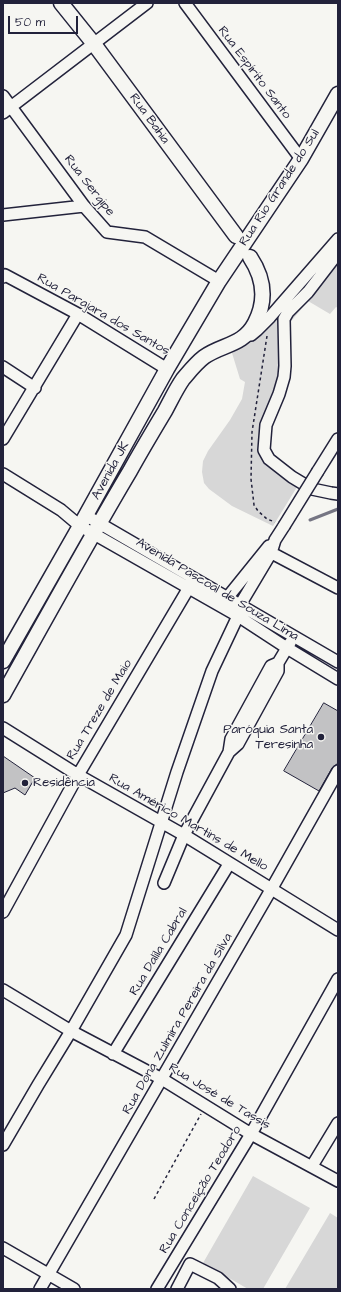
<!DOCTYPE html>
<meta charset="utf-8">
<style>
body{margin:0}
#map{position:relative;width:341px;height:1292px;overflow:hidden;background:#f6f6f2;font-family:"Architects Daughter",sans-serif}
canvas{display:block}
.frame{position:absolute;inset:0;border:4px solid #22223b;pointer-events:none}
.scale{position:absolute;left:8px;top:16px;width:70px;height:18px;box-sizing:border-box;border:2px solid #22223b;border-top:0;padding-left:5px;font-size:12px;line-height:14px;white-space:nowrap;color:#22223b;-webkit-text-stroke:3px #f6f6f2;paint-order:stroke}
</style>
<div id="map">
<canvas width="341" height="1292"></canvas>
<div class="frame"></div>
<div class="scale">50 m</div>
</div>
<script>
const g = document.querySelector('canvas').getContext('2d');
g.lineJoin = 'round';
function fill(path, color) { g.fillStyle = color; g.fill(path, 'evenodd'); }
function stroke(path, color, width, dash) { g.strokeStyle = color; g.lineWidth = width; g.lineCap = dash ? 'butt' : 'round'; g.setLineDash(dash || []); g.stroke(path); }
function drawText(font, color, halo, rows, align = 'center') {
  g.font = font + ' "Architects Daughter",sans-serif'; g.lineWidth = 3; g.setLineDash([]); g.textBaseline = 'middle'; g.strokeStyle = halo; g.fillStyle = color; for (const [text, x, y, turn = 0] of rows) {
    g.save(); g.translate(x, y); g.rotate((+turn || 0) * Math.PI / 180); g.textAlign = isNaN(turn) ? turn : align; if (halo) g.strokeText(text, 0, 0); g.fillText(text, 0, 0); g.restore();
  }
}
const green = new Path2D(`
 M338,248v60l-2,-1 -6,7 -22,-13 -20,24 -13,90 -6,30 3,21 9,11 16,10 -24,39 -41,-20 -23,-17 -5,-6 -2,-11 1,-11 5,-10 22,-31 12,-21 3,-17 -5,-3 -8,-26 21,-12 9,-9 23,-24z
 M253,1176l57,32 -47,81h-15l-45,-26z
 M330,1213l8,5v71h-53z`);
const stream = new Path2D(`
 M310,520l28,-11`);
const building = new Path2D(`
 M324,703l14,8v52l-6,5 -13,23 -35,-20z
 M3,756l32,22 -10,17 -10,-7 -12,5z`);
const path = new Path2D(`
 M267,336l-15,96 -1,47 3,26 4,6 9,8 8,3
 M154,1199l47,-85`);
const minor = new Path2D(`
 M185,3l116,156
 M3,96l81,110 23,26 38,5 74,44
 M3,113l144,-110
 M3,215l81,-9
 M338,253l-30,39 -20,20 -4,7 1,47 -1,11 -5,17 -13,31 -2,25 5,9 23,18 20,12 19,4 7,1
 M3,277l2,-2 73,39 89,55
 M251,335l6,-5 13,-13 68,-78
 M3,367l32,21
 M3,439l75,-125
 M318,471l20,-32
 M3,474l58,36 19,16 158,90 49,32 51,31
 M92,519l246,143
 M266,550l72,38
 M227,598l42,-52
 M3,728l75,47 106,60 154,95
 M229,752l2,-13 40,-73 7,-3 12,-20
 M164,883l20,-48 45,-83 9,-8 40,-73v-8
 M3,912l75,-137 116,-196
 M3,990l68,41 91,48 89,55 87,47
 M113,1054l116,-190
 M3,1145l35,-60 33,-54 55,-96 51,-163 35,-101 26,-55 2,-11 31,-52 4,-13 9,-14
 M312,1166l26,-43
 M3,1248l71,41
 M40,1289l232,-401 66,-117
 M157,1289l94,-155 87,-155
 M177,1289l13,-25 28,14 12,11`);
const major = new Path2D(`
 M61,3l33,41 142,192
 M3,661l77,-135 87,-157 52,-88 82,-122 37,-65
 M3,695c42,-75 83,-150 127,-224 11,-20 23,-40 35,-60 6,-11 11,-22 18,-32 6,-7 13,-16 21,-22 18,-13 39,-11 51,-34 12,-23 9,-45 -5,-66`);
const minorBridge = new Path2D(`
 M284,526l34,-55`);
const markers = [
 [321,737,4,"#22223b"],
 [25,783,4,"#22223b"]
];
const streetNames = [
 ["Rua Espírito Santo",254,73,53],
 ["Rua Bahia",149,119,54],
 ["Rua Sergipe",89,186,52],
 ["Rua Rio Grande do Sul",280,188,-57],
 ["Rua Parajara dos Santos",103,315,30],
 ["Avenida JK",111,471,-61],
 ["Avenida Pascoal de Souza Lima",217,590,31],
 ["Rua Treze de Maio",100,710,-59],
 ["Rua Américo Martins de Mello",188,823,30],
 ["Rua Dalila Cabral",159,952,-59],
 ["Rua Dona Zulmira Pereira da Silva",178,1024,-60],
 ["Rua José de Tassis",219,1097,31],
 ["Rua Conceição Teodoro",201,1190,-59]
];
const poiNames = [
 ["Paróquia Santa",313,730],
 ["Teresinha",313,745],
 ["Residência",33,783,"left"]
];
fill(green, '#d7d7d7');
stroke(stream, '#757583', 3);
fill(building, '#c2c2c4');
stroke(building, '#22223b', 1);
stroke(minor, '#22223b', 14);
stroke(major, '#22223b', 17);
stroke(path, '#22223b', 1.5, [3, 3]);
stroke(minor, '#f6f6f2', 11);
stroke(major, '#f6f6f2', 14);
stroke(minorBridge, '#22223b', 14, []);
stroke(minorBridge, '#f6f6f2', 11);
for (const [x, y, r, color] of markers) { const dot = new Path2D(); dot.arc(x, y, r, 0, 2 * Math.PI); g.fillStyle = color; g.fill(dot); stroke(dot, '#f6f6f2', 1.5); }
drawText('13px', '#22223b', '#f6f6f2', streetNames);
drawText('13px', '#22223b', '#f6f6f2', poiNames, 'right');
</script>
